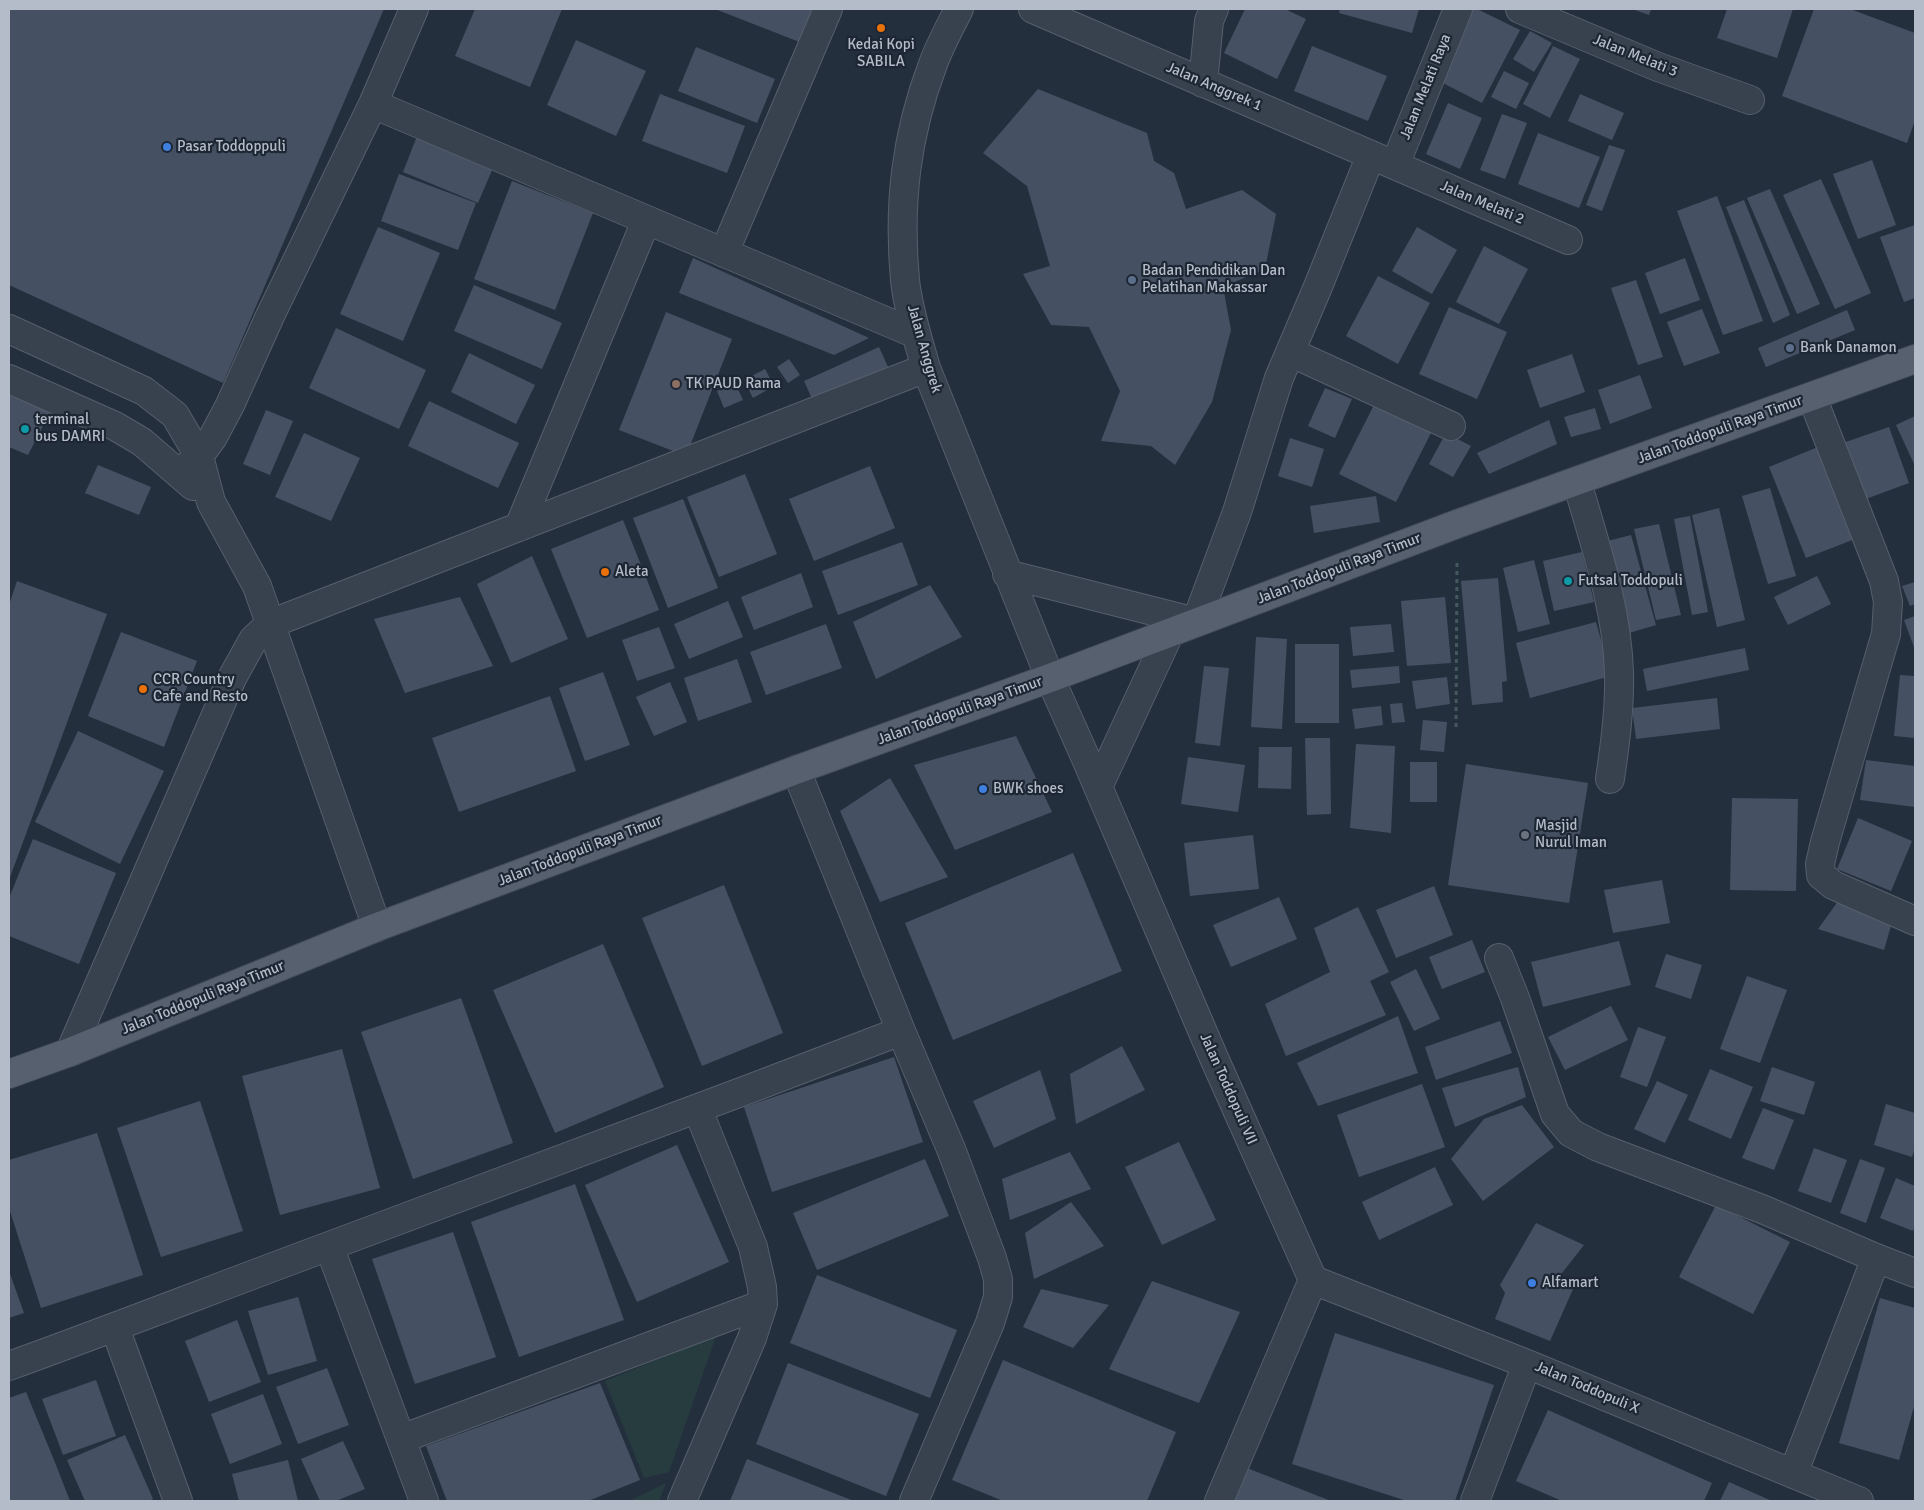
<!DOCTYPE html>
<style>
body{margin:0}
#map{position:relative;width:1924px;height:1510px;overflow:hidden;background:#242f3e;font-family:Signika,sans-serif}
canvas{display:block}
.frame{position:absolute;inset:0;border:10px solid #b4bcc9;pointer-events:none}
</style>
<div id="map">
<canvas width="1924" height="1510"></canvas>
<div class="frame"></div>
</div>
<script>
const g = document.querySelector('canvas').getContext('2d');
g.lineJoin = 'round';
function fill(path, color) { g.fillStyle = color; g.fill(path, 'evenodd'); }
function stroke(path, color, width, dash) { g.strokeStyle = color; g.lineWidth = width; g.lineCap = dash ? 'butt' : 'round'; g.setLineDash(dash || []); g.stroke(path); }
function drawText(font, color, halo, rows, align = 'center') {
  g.font = font + ' Signika,sans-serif'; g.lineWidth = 4.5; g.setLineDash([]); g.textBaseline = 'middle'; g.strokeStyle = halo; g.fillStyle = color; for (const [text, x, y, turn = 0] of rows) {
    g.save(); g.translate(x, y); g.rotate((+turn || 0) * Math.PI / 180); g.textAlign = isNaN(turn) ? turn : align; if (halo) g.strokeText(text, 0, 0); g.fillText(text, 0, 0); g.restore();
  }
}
const green = new Path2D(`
 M716,1336l-47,136 -25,6 -39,-97z
 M666,1483l-7,18h-30z`);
const building = new Path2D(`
 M9,9h375l-161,374 -214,-98z
 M475,9h87l-32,78 -75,-31z
 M715,9h101l-14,34z
 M1245,9h40l21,10 -29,60 -53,-26z
 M1340,9h79l-7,24 -73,-20z
 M1472,9h5l43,21 -38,73 -45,-23z
 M1632,9h19l-2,6z
 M1727,9h66l-16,49 -60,-20z
 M1814,9h36l65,24v87l-8,23 -125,-47z
 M1530,31l22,12 -18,29 -21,-13z
 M576,40l70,31 -30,65 -69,-31z
 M1312,46l75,30 -19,45 -74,-30z
 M1553,46l27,13 -30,59 -27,-14z
 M696,47l79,32 -18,44 -79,-32z
 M1504,71l25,12 -13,26 -25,-12z
 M1038,89l109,44 7,28 20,12 12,36 56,-19 34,24 -11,55 -42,18 8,43 -19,72 -37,63 -24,-19 -50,-5 19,-50 -31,-64 -38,-2 -28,-51 27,-8 -23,-80 -44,-33z
 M660,94l85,32 -18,47 -85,-32z
 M1580,94l44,19 -12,27 -44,-19z
 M1448,103l34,15 -22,51 -34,-15z
 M1502,114l25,9 -22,56 -25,-9z
 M419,131l76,32 -17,40 -75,-31z
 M1538,133l62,24 -21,51 -61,-24z
 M1609,145l16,5 -23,61 -16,-6z
 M1872,160l24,65 -38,14 -25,-65z
 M399,174l77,29 -18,47 -77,-29z
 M1821,179l50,114 -36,16 -52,-114z
 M512,181l81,32 -38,97 -81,-31z
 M1770,189l50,115 -23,10 -50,-116z
 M1717,196l46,125 -40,14 -46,-124z
 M1744,200l46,115 -17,8 -47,-116z
 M1915,225v73l-11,4 -24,-65z
 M378,227l62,26 -37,88 -63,-27z
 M1417,227l40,23 -25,44 -40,-23z
 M1484,246l44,23 -29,55 -43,-22z
 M693,258l176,80 -35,17 -155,-62z
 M1685,258l15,42 -40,14 -15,-41z
 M1378,276l52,27 -32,61 -52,-28z
 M1636,280l27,77 -25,8 -27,-77z
 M474,285l88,38 -20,46 -88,-38z
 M1449,307l58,25 -30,67 -58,-25z
 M1702,309l18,44 -36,13 -17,-44z
 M1847,310l8,20 -89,37 -8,-19z
 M666,312l66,27 -46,117 -67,-26z
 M336,328l90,42 -27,59 -90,-41z
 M879,347l9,20 -75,34 -9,-20z
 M469,353l66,32 -19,39 -65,-32z
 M1572,354l13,38 -45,16 -13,-38z
 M789,359l11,16 -12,8 -11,-16z
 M765,369l9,17 -21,12 -9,-18z
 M1640,375l12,33 -42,16 -12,-34z
 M735,383l8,17 -19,8 -7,-17z
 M1325,388l27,11 -17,39 -27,-12z
 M9,392l42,18 -23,45 -19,-8z
 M429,401l90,42 -21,45 -90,-42z
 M1376,401l57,28 -37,73 -57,-28z
 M1595,408l6,21 -30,8 -7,-20z
 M266,410l27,11 -23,54 -27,-11z
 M1915,416v50l-19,-41z
 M1549,420l8,24 -68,30 -12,-21z
 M1889,427l20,56 -46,17 -20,-57z
 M304,433l56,25 -29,63 -56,-24z
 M1446,433l25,13 -18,31 -24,-13z
 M1290,438l34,11 -12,38 -34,-11z
 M1818,447l37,92 -49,19 -37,-91z
 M98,465l53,22 -12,28 -54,-22z
 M870,466l25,62 -81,33 -25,-62z
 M745,474l32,80 -58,23 -32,-80z
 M1770,488l26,88 -28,8 -26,-88z
 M1376,496l4,26 -66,11 -4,-27z
 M683,499l35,89 -50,20 -35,-90z
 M1719,508l26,112 -28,7 -25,-112z
 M1690,516l18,96 -16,3 -18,-96z
 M623,520l36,90 -72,28 -36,-89z
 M1659,524l22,91 -25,5 -22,-91z
 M1631,535l25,90 -27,8 -25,-91z
 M902,542l16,43 -80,30 -16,-44z
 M1582,552l12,50 -40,9 -11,-50z
 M532,556l36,83 -57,24 -34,-79z
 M1534,560l16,64 -32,8 -15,-64z
 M801,573l12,34 -59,23 -13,-33z
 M1817,576l14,28 -43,21 -14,-28z
 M1498,578l9,103 -5,1 1,20 -31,3 -11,-124z
 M17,581l90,33 -98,266v-275z
 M1915,582v22l-5,2 -8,-20z
 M930,585l32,52 -86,42 -23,-57z
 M460,597l33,69 -88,27 -31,-74z
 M1445,597l6,66 -44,3 -6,-65z
 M728,601l15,36 -54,22 -15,-35z
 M1915,616v34l-11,-30z
 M1596,622l15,54 -81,22 -14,-55z
 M826,624l16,44 -76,27 -16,-43z
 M1391,624l3,28 -41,4 -3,-29z
 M659,627l16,41 -38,13 -15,-41z
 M121,632l76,29 -33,86 -76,-31z
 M1256,637l31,2 -5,90 -31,-2z
 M1295,644h44v79h-44z
 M1745,648l4,22 -102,21 -4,-22z
 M737,659l15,43 -54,19 -14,-43z
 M1204,666l25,2 -9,78 -25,-3z
 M1399,666l1,17 -48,5 -2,-18z
 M603,672l27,73 -45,16 -26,-73z
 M1900,675l15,1v62l-21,-2z
 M1447,677l3,27 -34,5 -4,-28z
 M670,682l17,40 -33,14 -18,-39z
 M550,696l26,75 -117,41 -27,-74z
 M1717,698l3,31 -84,10 -4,-31z
 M1402,703l3,19 -13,1 -2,-19z
 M1381,706l2,19 -28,4 -3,-20z
 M1423,720l24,2 -3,30 -24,-2z
 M78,731l86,40 -44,93 -85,-42z
 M1016,736l36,76 -97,38 -41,-85z
 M1305,738h25l1,76 -24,1z
 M1356,744l39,2 -4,87 -41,-5z
 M1259,747h33l-1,42 -33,-1z
 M1188,757l57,8 -7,47 -57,-8z
 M1866,760l49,6v41l-55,-7z
 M1410,762h27v40h-27z
 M1466,764l122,19 -19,120 -121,-18z
 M890,778l58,99 -68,25 -40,-91z
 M1732,798l66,1 -2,92 -66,-1z
 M1858,818l54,23 -21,50 -54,-22z
 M1253,835l6,54 -69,7 -6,-53z
 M33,839l83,34 -37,91 -70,-28v-38z
 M1073,853l49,118 -169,69 -48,-117z
 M1662,880l8,43 -57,10 -9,-43z
 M724,885l59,148 -81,33 -60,-148z
 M1434,886l19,49 -57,23 -20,-48z
 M1844,893l49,26 -9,31 -66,-21z
 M1279,897l18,42 -66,28 -18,-42z
 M1358,907l31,65 -19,9 16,34 -100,41 -21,-52 65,-32 -16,-44z
 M1472,940l13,32 -43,17 -13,-32z
 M1619,941l12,44 -88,22 -12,-45z
 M603,944l61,143 -109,46 -62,-143z
 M1666,954l36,11 -11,34 -36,-12z
 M1416,969l24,50 -26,12 -24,-49z
 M1747,976l40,14 -27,73 -40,-14z
 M461,998l52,145 -100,36 -52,-147z
 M1611,1006l17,34 -63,30 -17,-33z
 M1398,1016l20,57 -100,33 -21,-43z
 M1500,1021l12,32 -76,27 -11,-33z
 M1638,1027l28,10 -19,50 -27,-10z
 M1122,1046l23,44 -69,34 -6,-50z
 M342,1049l38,139 -100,27 -38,-139z
 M894,1057l29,85 -151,50 -28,-85z
 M1518,1067l8,30 -71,30 -13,-39z
 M1772,1067l43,15 -11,33 -44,-14z
 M1710,1069l43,18 -22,52 -43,-19z
 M1040,1070l16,49 -62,29 -21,-47z
 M1657,1081l31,14 -23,48 -31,-14z
 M1422,1084l23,63 -86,30 -22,-62z
 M200,1101l43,130 -82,26 -44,-129z
 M1886,1104l29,9v35l-3,9 -38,-12z
 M1522,1105l32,42 -71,54 -32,-42 33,-40z
 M1763,1108l31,12 -20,50 -32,-12z
 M97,1133l46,142 -102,33 -32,-100v-48z
 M1179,1142l37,78 -54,25 -37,-78z
 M677,1145l52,117 -92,40 -52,-117z
 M1814,1148l33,12 -16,43 -33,-12z
 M1070,1152l21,37 -81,31 -8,-41z
 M925,1159l24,57 -132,54 -24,-57z
 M1860,1159l25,9 -19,55 -26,-10z
 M1435,1167l18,38 -74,35 -17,-38z
 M1896,1178l19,8v39l-2,6 -33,-13z
 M575,1184l49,136 -105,37 -48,-135z
 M1071,1202l33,44 -70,33 -9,-46z
 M1716,1205l74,37 -37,72 -74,-37z
 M1536,1223l48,22 -22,28 -4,9 16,5 -24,54 -55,-22 10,-26 -5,-8z
 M453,1232l43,125 -81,27 -43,-125z
 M9,1271l15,42 -15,5z
 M817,1275l140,55 -27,68 -140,-55z
 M1152,1281l88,31 -41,91 -90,-34z
 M1041,1289l68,16 -36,43 -50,-21z
 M298,1297l19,64 -49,14 -20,-64z
 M1880,1298l35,10v95l-16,57 -60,-17z
 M237,1320l24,62 -52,20 -24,-61z
 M1335,1333l159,52 -39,116h-48l-115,-37z
 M1003,1360l173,72 -29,69h-144l-51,-21z
 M788,1363l131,51 -33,82 -130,-52z
 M327,1368l22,57 -51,19 -22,-57z
 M96,1380l20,56 -53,19 -21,-56z
 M600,1383l40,97 -52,21h-141l-21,-55z
 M26,1392l30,73 14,36h-61v-103z
 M263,1394l19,50 -52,20 -19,-50z
 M1548,1410l164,73 -8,18h-142l-46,-20z
 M125,1435l28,64 -4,2h-64l-18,-41z
 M343,1441l22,48 -29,12h-16l-19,-42z
 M747,1459l107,42h-124z
 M288,1460l10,41h-59l-7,-27z
 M1247,1468l84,33h-98z
 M1729,1482l43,19h-52z`);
const path = new Path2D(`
 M1456,727l1,-167`);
const minor = new Path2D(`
 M959,9c-9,18 -19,36 -26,55 -27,71 -35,140 -28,216 3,29 13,60 21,88l124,310 37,83 127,297 99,222 -94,221
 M1033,9l535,231
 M1520,9l138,58 92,33
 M1203,83l6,-62 5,-12
 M373,104l543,230
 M1395,165l63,-156
 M724,253l104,-244
 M9,329l135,62 31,24 24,41 12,46 46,84 120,341
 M1290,352l161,74
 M9,379l106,47 27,16 51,44
 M1812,397l72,184 4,21 -2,32 -61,208 -5,22 1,11 12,10 82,36
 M180,473l19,-17 14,-19 17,-32 40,-89 103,-212 41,-95
 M1577,482c18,63 40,125 42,190 1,36 -4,72 -9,107
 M519,527l127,-306
 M1007,574l189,48 41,-110 42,-134 38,-89 54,-134
 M796,770l105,261 50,118 41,109 6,21v18l-8,26 -76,178
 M1098,787l72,-155
 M1499,958l16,40 40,116 16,19 27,14 164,62 114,49 39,15
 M70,1052l162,-374 21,-38 17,-16 656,-256
 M329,1246l95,255
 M1313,1280l214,84 332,137
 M115,1328l63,173
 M9,1366c108,-39 215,-81 323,-121 190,-71 380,-141 569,-214
 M401,1439l362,-135
 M1793,1474l83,-216
 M682,1501l70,-163 11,-34 -1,-17 -9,-40 -55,-137
 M1475,1501l52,-137`);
const major = new Path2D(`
 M9,1074l61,-22 307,-125 419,-157 254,-92 407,-154 458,-165`);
const markers = [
 [881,28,5,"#e8710a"],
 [167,147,5,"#3f7fe0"],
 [1132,280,5,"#5c6f8a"],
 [1790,348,5,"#5c6f8a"],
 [676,384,5,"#8d6e63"],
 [25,429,5,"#0f9aa8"],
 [605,572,5,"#e8710a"],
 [1568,581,5,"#0f9aa8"],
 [143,689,5,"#e8710a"],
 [983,789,5,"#3f7fe0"],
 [1525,835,5,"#6b7280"],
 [1532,1283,5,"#3f7fe0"]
];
const poiNames = [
 ["Kedai Kopi",881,45,"center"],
 ["SABILA",881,62,"center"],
 ["Pasar Toddoppuli",177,147],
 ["Badan Pendidikan Dan",1142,271],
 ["Pelatihan Makassar",1142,288],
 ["Bank Danamon",1800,348],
 ["TK PAUD Rama",686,384],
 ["terminal",35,420],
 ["bus DAMRI",35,437],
 ["Aleta",615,572],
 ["Futsal Toddopuli",1578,581],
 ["CCR Country",153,680],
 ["Cafe and Resto",153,697],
 ["BWK shoes",993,789],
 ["Masjid",1535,826],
 ["Nurul Iman",1535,843],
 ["Alfamart",1542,1283]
];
const streetNames = [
 ["Jalan Melati 3",1635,56,22],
 ["Jalan Anggrek 1",1214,87,23],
 ["Jalan Melati Raya",1426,87,-68],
 ["Jalan Melati 2",1482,203,23],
 ["Jalan Anggrek",924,349,74],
 ["Jalan Toddopuli Raya Timur",1720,430,-20],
 ["Jalan Toddopuli Raya Timur",1339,569,-21],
 ["Jalan Toddopuli Raya Timur",960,711,-20],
 ["Jalan Toddopuli Raya Timur",580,851,-21],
 ["Jalan Toddopuli Raya Timur",203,998,-22],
 ["Jalan Toddopuli VII",1228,1089,66],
 ["Jalan Toddopuli X",1587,1388,23]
];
fill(green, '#263c3f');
fill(building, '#455162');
stroke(minor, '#565f6c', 30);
stroke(major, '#414a57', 30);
stroke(path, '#44595c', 3, [4, 4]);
stroke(minor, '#38414e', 28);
stroke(major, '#56606e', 28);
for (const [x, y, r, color] of markers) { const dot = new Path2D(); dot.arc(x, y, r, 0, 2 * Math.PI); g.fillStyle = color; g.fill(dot); stroke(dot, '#1d2633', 2); }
drawText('15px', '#b4bcc9', '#1d2633', poiNames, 'left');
drawText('15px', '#b4bcc9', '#1d2633', streetNames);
</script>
